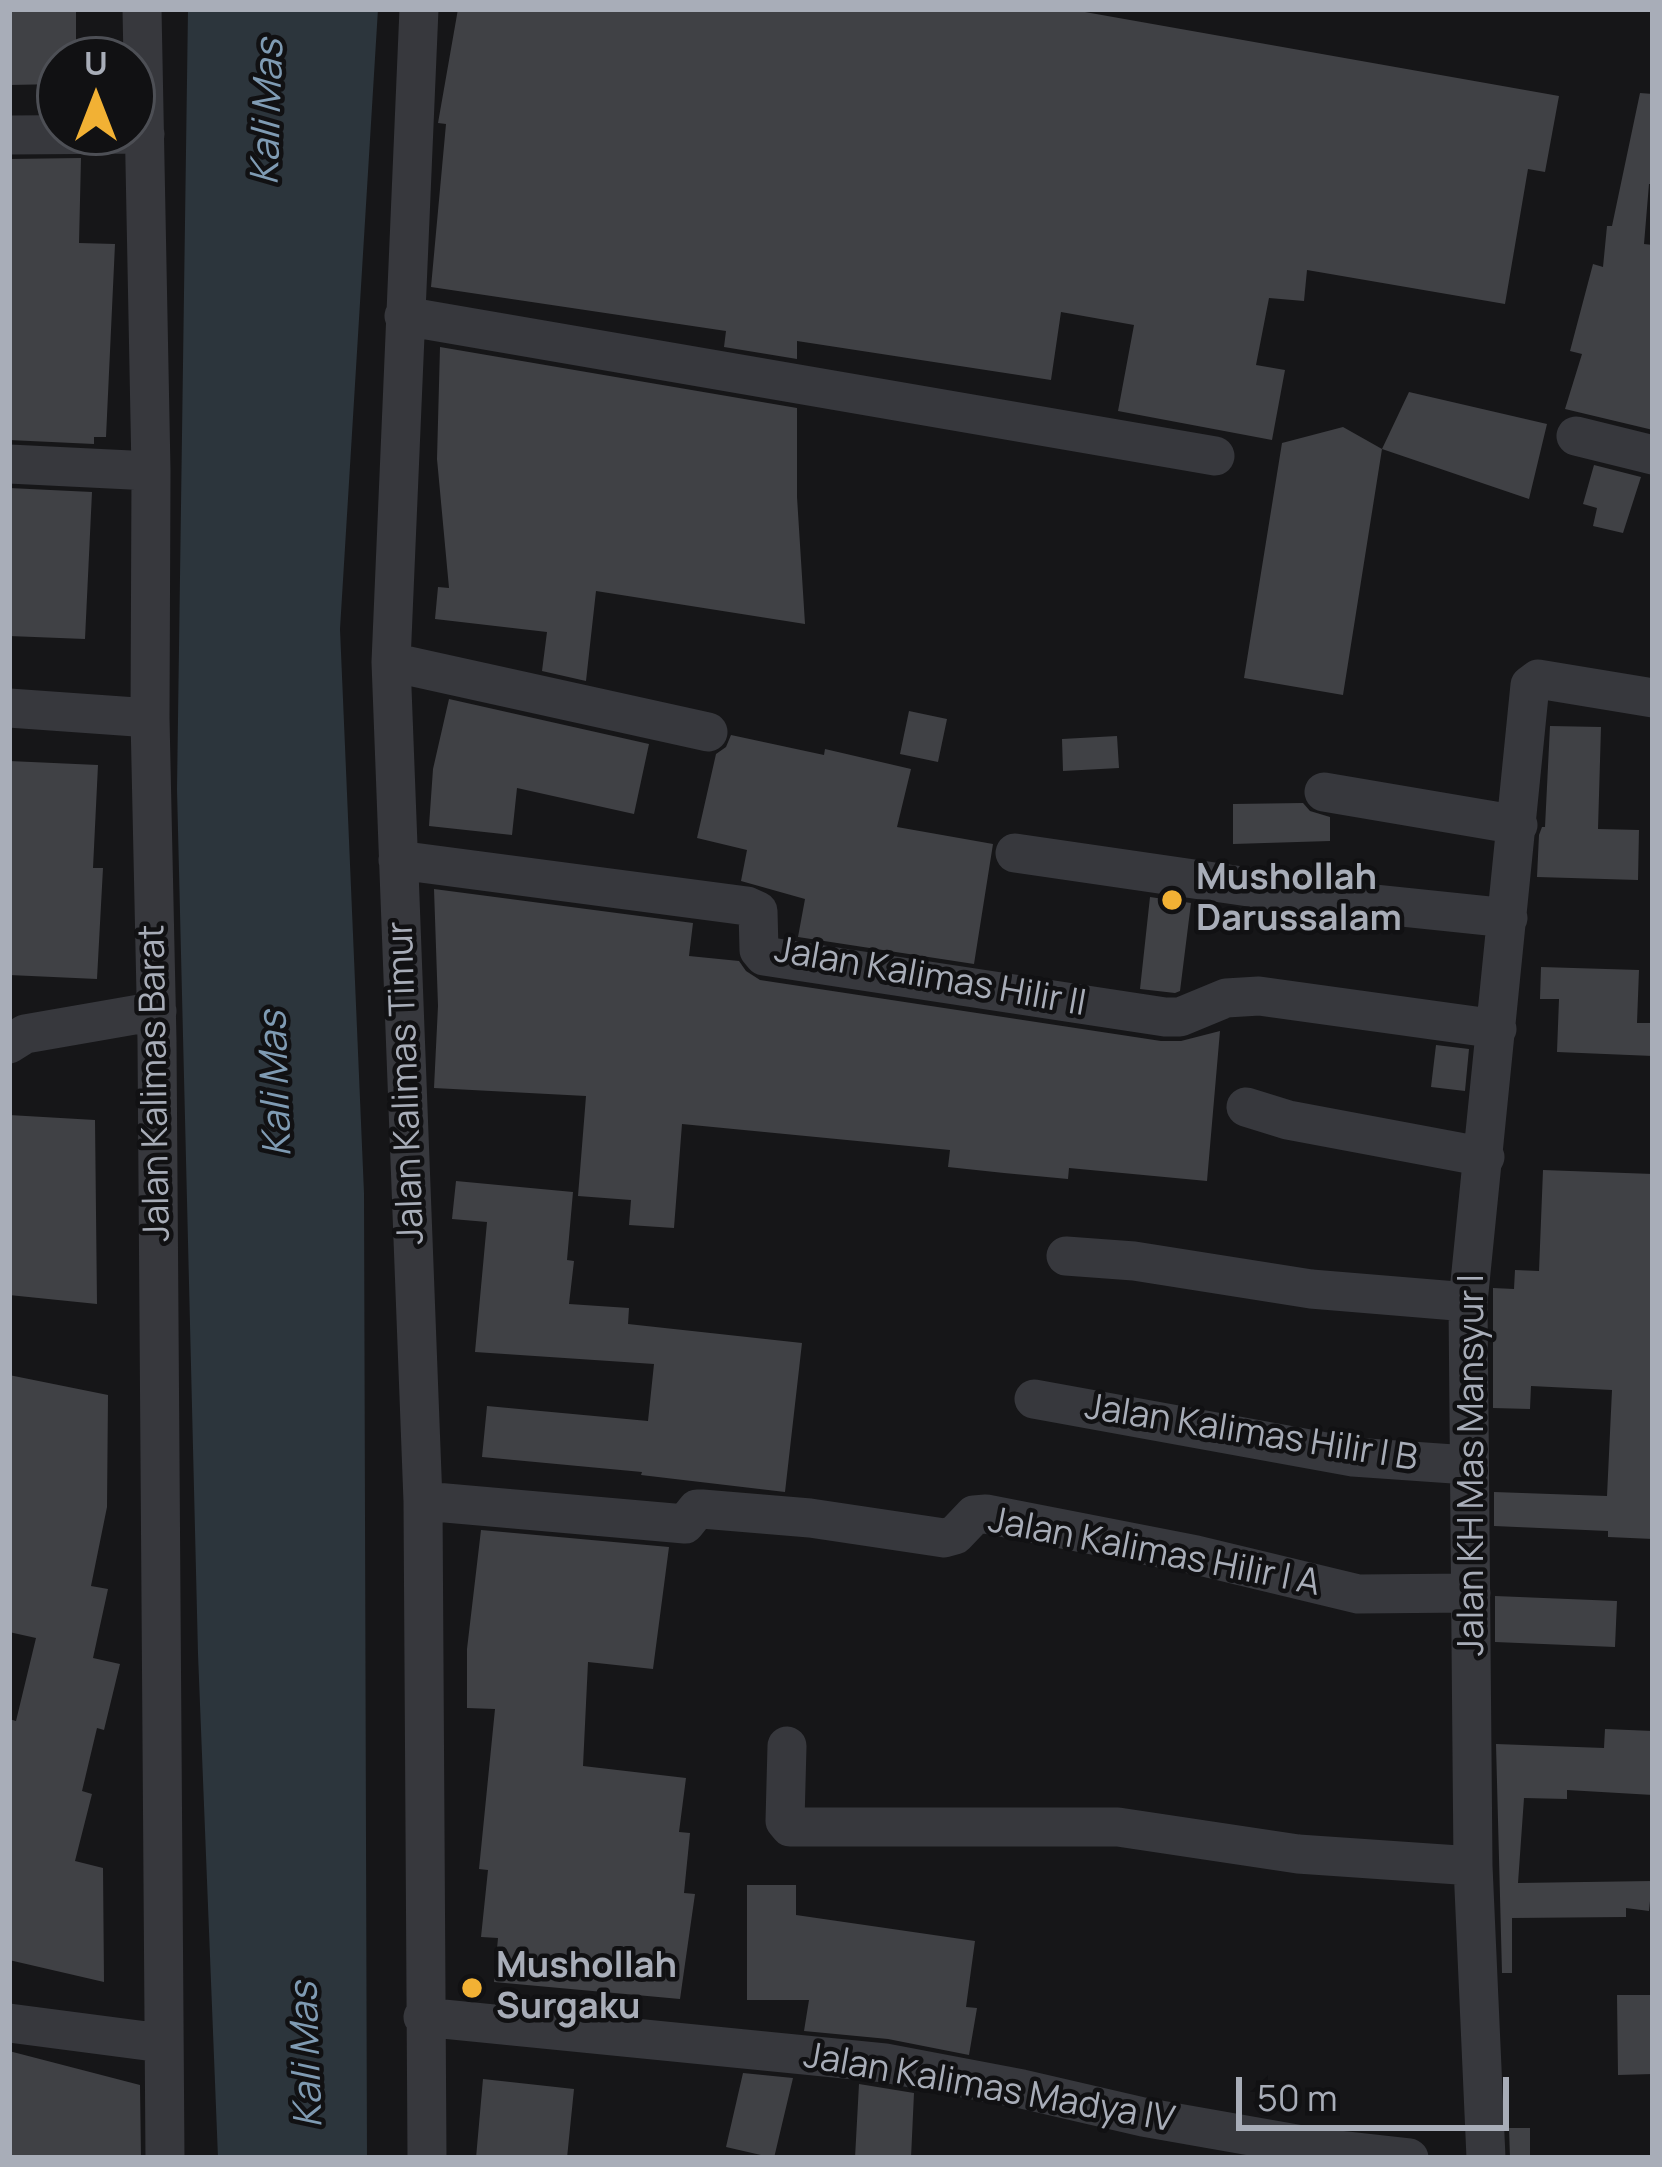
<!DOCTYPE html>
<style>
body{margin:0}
#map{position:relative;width:1662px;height:2167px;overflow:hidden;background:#161618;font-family:Manrope,sans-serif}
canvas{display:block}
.frame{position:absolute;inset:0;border:12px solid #a8adb8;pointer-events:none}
.north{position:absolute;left:36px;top:36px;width:120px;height:120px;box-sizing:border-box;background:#111113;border:3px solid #4d4f55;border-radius:50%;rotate:0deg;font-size:33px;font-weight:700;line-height:48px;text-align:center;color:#a8adb8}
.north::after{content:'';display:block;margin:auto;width:42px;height:54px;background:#f2b134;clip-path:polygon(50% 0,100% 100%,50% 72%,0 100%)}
.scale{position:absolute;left:1236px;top:2077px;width:273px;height:54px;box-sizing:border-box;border:6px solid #a8adb8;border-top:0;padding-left:15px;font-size:36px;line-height:42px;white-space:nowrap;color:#a8adb8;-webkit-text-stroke:9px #111113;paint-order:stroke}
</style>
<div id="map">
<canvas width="1662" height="2167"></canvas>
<div class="frame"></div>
<div class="north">U</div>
<div class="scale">50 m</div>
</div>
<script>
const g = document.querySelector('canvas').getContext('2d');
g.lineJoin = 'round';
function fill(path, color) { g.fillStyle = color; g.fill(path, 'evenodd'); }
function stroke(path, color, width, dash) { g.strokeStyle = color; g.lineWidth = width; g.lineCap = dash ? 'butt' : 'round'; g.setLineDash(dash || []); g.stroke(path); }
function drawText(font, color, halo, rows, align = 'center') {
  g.font = font + ' Manrope,sans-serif'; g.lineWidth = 9; g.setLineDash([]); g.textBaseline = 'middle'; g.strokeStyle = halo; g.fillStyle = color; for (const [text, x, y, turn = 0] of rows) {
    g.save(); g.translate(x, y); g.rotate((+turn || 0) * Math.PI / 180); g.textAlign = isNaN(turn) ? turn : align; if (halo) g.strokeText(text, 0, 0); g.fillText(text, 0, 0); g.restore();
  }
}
const water = new Path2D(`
 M188,9h190l-38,620 24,564 3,965h-149l-20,-504 -21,-865z`);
const building = new Path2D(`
 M9,9h67v51h-16v24l-51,1z
 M458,9h610l491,87 -14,76 -17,-3 -23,135 -198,-34 -3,31 -35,-3 -13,67 29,5 -13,70 -154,-29 16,-86 -73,-13 -10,68 -254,-39v18l-73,-12 2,-16 -295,-44 15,-163 -8,-1z
 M1640,93l13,1v90h-4l-5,60 9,1v185l-88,-21 17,-55 -12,-3 23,-87 10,3 4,-41h5z
 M81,158l-2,85 36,1 -9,193h-12v7l-85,-4v-281z
 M440,347l357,61v89l8,127 -209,-33 -10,90 -44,-10 5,-39 -112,-13 3,-32 11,1 -12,-129z
 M1409,392l138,32 -18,75 -147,-50z
 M1343,427l39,22 -39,246 -99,-17 38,-235z
 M1594,465l47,12 -18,56 -30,-7 4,-18 -14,-4z
 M9,488l83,4 -7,147 -76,-3z
 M449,699l200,45 -15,70 -117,-26 -5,47 -83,-9 4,-57z
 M909,711l38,8 -9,43 -38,-8z
 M1550,726l51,1 -3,102 41,1 -1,50 -101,-3 2,-42 3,-8h3z
 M731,735l93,20 1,-6 86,20 -14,58 96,17 -19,120 -176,-27 7,-38 -64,-18 6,-31 -50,-12 19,-84 10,-7z
 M1117,736l2,32 -56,3 -1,-32z
 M9,761l89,4 -5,103h10l-6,111 -88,-4z
 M1303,803l7,8 20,6v24l-97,3v-40z
 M434,889l259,34 -4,33 50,5 7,10 14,9 401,61h20l39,-10 -13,150 -138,-13 -1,11 -64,-6 -56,-6 2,-17 -268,-26 -8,104 -45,-3 2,-25 -53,-4 8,-100 -152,-8 4,-82z
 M1150,897l41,6 -11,88 -5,2 -35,-4z
 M1541,967l98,3 -2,53h16v33l-96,-4 2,-53h-19z
 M1436,1045l33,4 -4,42 -34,-4z
 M9,1115l86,5 2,184 -88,-9z
 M1543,1170l110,4v365l-45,-2v-6l-114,-5v-34l113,4 5,-106 -81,-4 -1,23 -37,-1v-120l21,1 1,-19 24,1z
 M456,1181l117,11 -6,68 7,1 -5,43 60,4 -1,16 174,19 -17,149 -144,-17 1,-3 -160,-15 5,-51 161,15 6,-57 -179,-12 12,-130 -35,-3z
 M9,1375l99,20 -1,112 -16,79 17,3 -15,69 27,6 -16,66 -7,-2 -15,63 10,3 -17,67 28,7 1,114 -95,-22v-241l7,2 20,-83 -27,-6z
 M481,1530l188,17 -16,122 -65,-7 -5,104 103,12 -7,54 11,1 -6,60 11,1 -15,105 -186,-17 4,-44 -17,-1 7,-67 -9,-1 16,-160 -28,-1v-59z
 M1495,1596l122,5 -2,46 -120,-5z
 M1605,1729l48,2v64l-86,-5v9l-43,-1 -6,85 134,-2 -3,30 -23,-3v9l-114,1v55h-10l-6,-229 108,4z
 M747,1885h49v30l179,26 -9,66 11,1 -8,47 -81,-16 -84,-8 5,-31h-62z
 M1617,1995h36v79l-35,1z
 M9,2051l131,34 1,73h-132z
 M743,2073l50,5 -19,80 -48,-11z
 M483,2079l91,10 -7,69h-91z
 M859,2084l55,9 -3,65h-56z
 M1509,2128h21v30h-20z`);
const minor = new Path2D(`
 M142,9l9,462 -1,247 7,323 8,1117
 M419,9l-28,653 32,839 4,657
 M9,135l136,-1
 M404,316l811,140
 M1576,436l77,19
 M9,464l142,7
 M391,662l317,70
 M9,708l141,10
 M1324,792l194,33
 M1015,853l330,48 163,17
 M398,860l349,46 11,5 1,39 5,6 401,61h15l46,-19 33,-2 238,33
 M9,1044l16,-10 132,-23
 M1246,1107l42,13 197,37
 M1066,1256l68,5 177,28 157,13
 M1034,1399l319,58 115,8
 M423,1501l262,23 12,-15h5l108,9 134,20 11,-3 19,-20 12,-1 210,41 162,39 113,-1
 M787,1746l-2,75 5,6h328l180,27 175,12
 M423,2017l462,46 137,26 121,28 176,31 90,10
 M9,2023l153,20
 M1486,2158l-13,-292 -5,-564 62,-617 8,-6 115,19`);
const markers = [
 [1172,900,12,"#f2b134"],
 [472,1988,12,"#f2b134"]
];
const poiNames = [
 ["Mushollah",1196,879],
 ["Darussalam",1196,920],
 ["Mushollah",496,1967],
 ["Surgaku",496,2008]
];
const streetNames = [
 ["Jalan Kalimas Hilir II",930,978,10],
 ["Jalan Kalimas Barat",156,1083,-91],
 ["Jalan Kalimas Timur",407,1083,-92],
 ["Jalan Kalimas Hilir I B",1251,1434,9],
 ["Jalan KH Mas Mansyur I",1473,1465,-90],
 ["Jalan Kalimas Hilir I A",1154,1553,11],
 ["Jalan Kalimas Madya IV",989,2089,10]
];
const waterNames = [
 ["Kali Mas",269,112,-88],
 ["Kali Mas",277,1084,-92],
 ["Kali Mas",308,2055,-92]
];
fill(water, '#2c353c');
fill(building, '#404145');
stroke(minor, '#37383d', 39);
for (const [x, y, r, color] of markers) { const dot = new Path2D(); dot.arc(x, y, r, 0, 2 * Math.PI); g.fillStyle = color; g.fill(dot); stroke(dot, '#111113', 4.5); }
drawText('bold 36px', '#a8adb8', '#111113', poiNames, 'left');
drawText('36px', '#a8adb8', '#111113', streetNames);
drawText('italic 39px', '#7f9bb3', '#111113', waterNames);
</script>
